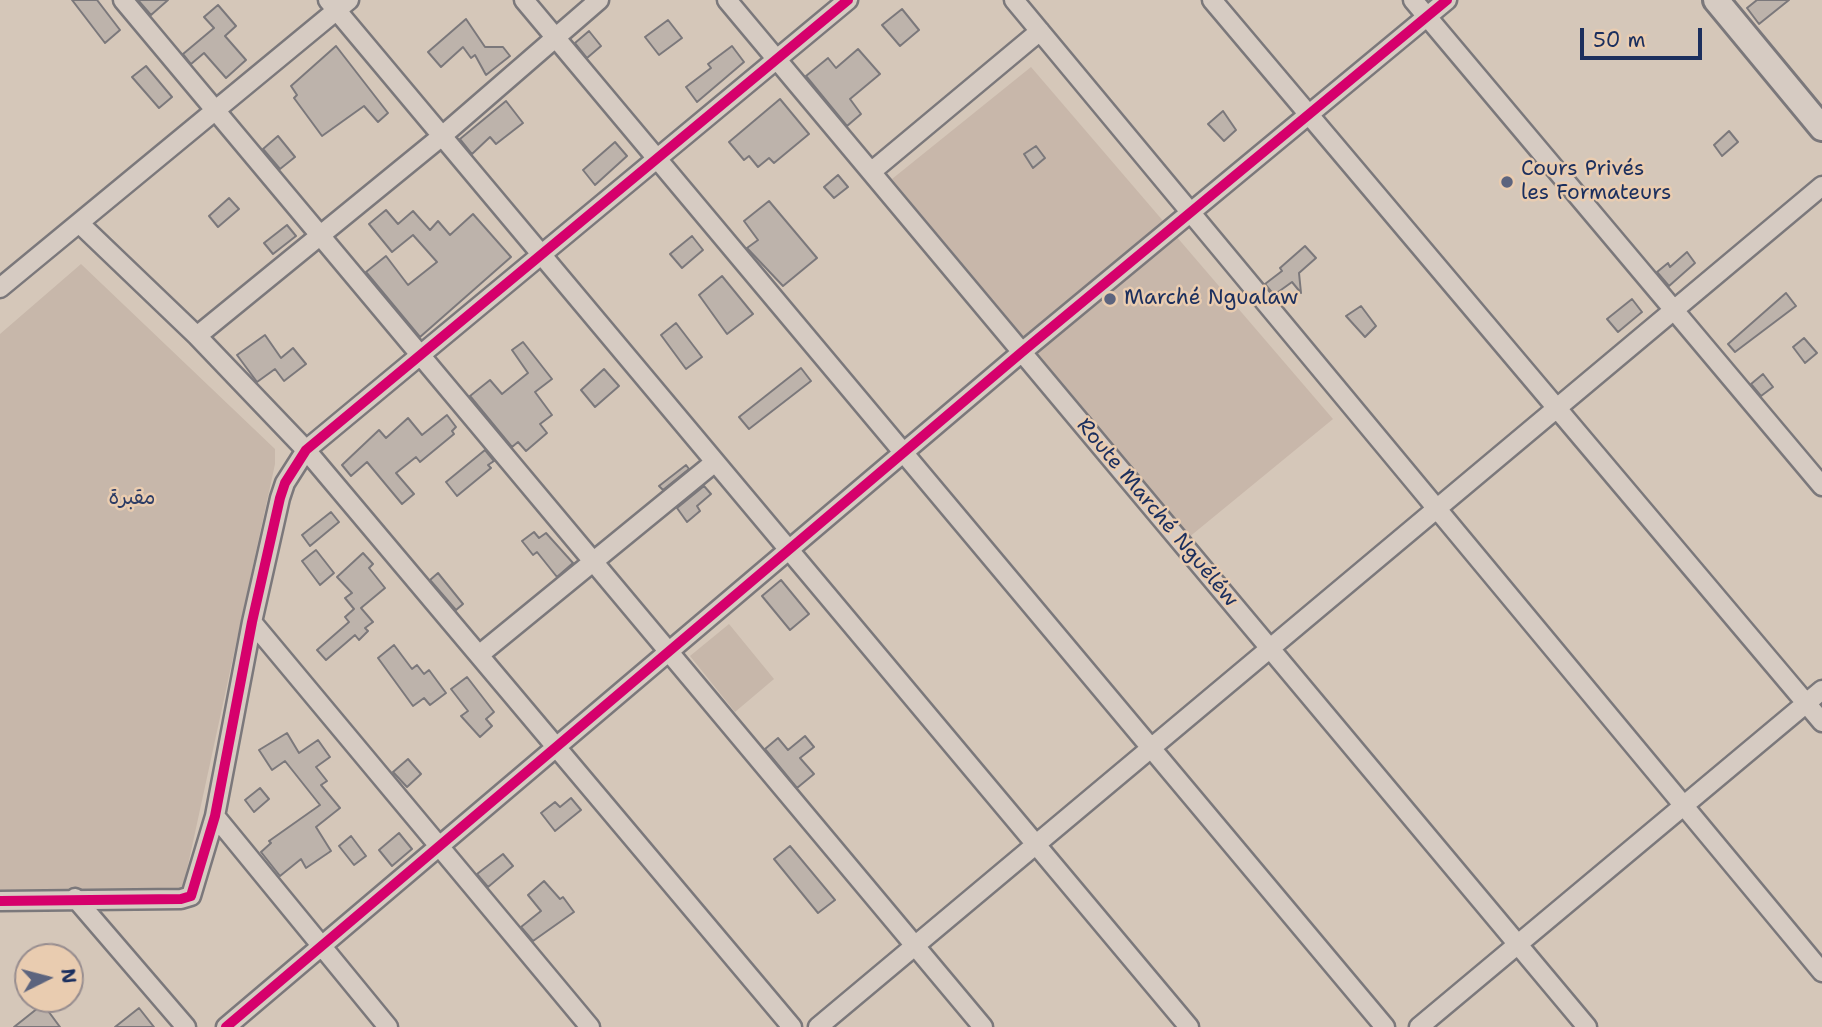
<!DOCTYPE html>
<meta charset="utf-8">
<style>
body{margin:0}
#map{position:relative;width:1822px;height:1027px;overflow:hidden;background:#d5c7b9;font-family:"Shantell Sans",sans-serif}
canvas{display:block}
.north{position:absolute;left:14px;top:943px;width:70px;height:70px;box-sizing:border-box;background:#e9ccb0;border:2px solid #978d8f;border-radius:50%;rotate:84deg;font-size:19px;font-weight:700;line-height:28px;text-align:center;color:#1b2f5e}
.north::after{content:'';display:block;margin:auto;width:24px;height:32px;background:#5c647e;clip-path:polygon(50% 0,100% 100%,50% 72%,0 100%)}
.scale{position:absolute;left:1580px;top:28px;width:122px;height:32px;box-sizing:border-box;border:4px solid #1b2f5e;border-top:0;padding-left:9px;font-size:21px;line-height:24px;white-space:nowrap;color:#1b2f5e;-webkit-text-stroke:5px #e9ccb0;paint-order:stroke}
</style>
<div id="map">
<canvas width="1822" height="1027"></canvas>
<div class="north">N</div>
<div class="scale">50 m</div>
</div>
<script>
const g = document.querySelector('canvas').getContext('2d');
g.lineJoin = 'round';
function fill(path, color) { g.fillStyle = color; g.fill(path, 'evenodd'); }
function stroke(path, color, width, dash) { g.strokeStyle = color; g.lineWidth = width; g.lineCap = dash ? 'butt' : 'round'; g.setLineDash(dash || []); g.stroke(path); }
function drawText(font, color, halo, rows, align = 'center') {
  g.font = font + ' "Shantell Sans","Playpen Sans Arabic",sans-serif'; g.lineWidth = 5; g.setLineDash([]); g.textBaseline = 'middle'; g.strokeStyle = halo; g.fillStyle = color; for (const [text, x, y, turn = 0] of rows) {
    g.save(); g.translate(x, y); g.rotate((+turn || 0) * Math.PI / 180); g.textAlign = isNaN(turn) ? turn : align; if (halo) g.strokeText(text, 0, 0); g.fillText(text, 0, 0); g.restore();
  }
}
const built = new Path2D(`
 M1031,67l302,352 -145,119 -296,-359z`);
const green = new Path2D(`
 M81,264l194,185v15l-92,424 -183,5v-559z
 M729,624l45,55 -39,33 -45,-56z`);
const building = new Path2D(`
 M72,0h25l23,30 -15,13z
 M138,0h30l-17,15z
 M1757,0h32l-30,24 -12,-16z
 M218,5l18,21 -11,10 21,24 -20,18 -22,-25 -13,11 -8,-10 31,-26 -10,-11z
 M902,9l17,21 -19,16 -18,-21z
 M466,19l19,28h18l7,9 -24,19 -11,-20 -4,3 -8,-11 -22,20 -13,-15z
 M668,20l14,18 -23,17 -14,-18z
 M589,31l12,15 -14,12 -12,-15z
 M336,46l52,67 -10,9 -14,-16 -42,30 -28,-38 3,-3 -6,-9z
 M732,46l12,16 -47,40 -11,-15 25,-19 -3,-4z
 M858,49l22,25 -30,25 11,15 -14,12 -41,-50 22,-18 8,10z
 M146,66l26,31 -13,11 -27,-31z
 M780,99l29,35 -35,29 -5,-5 -11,9 -9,-11 -5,4 -15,-18z
 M506,101l17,22 -27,21 -6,-7 -18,17 -12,-15z
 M1223,111l13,19 -12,11 -16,-17z
 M1729,131l9,11 -16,14 -8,-11z
 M278,136l17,21 -15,12 -17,-20z
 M615,142l12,14 -32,29 -12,-15z
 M1036,146l9,12 -12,10 -9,-14z
 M838,175l10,12 -14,11 -10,-11z
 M229,198l10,11 -21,18 -9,-11z
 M769,201l48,57 -34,28 -36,-38 11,-8 -14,-19z
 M386,210l12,14 15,-13 17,19 8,-9 12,14 23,-21 38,43 -91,80 -54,-65 20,-16 22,29 29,-23 -24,-27 -21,17 -23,-28z
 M287,225l9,11 -23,18 -9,-11z
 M692,236l11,14 -21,18 -12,-14z
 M1305,246l11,12 -17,15 2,20 -9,-11 -18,13 -9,-11 17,-13 -2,-3z
 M1687,252l8,11 -26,23 -12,-14 11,-9 2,4z
 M722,276l31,38 -26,20 -28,-39z
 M1786,293l10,13 -61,46 -7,-8z
 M1632,299l10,13 -24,20 -11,-13z
 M1361,306l15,20 -11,11 -19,-21z
 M676,323l26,34 -16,12 -25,-34z
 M265,335l16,23 12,-10 13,16 -22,17 -9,-12 -18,13 -20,-27z
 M1804,338l13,15 -12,10 -12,-16z
 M523,342l29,37 -17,13 17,23 -12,9 7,9 -21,18 -8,-9 -6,5 -42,-51 20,-16 12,14 26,-21 -16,-23z
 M801,368l10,13 -62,48 -10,-12z
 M604,369l15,17 -24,21 -14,-17z
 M1763,374l10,13 -12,9 -10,-12z
 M447,415l9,12 -4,4 2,3 -34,28 -4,-5 -20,16 18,21 -12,10 -35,-42 -16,14 -9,-11 37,-35 7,8 22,-20 14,17z
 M485,450l9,11 -6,4 3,3 -34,28 -11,-14z
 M686,465l3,4 -26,21 -4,-4z
 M704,486l7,8 -14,12 3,5 -13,11 -10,-14z
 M331,512l8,10 -29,24 -8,-11z
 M534,532l5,6 7,-5 27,30 -16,14 -20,-25 -4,3 -11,-14z
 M316,550l18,23 -14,12 -18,-24z
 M363,553l10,11 -4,4 16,20 -24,20 12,14 -8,6 3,3 -9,9 -4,-5 -29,25 -9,-10 32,-28 -4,-5 9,-8 -9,-11 7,-5 -15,-16z
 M438,573l25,31 -7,6 -26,-30z
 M781,580l28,34 -19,16 -28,-34z
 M394,645l18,24 5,-4 7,9 5,-4 17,23 -16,12 -6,-7 -11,8 -35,-48z
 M467,677l27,35 -8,7 6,7 -12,11 -19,-21 7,-5 -17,-22z
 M287,733l12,20 19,-13 12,17 -14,10 11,14 -6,4 19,23 -24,19 15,24 -25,17 -5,-9 -21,17 -19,-24 10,-9 -2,-2 51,-36 -35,-44 -13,9 -13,-20z
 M805,736l9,11 -14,11 14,16 -17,14 -32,-39 13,-11 10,12z
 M408,759l13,15 -14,13 -14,-15z
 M260,788l9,11 -15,13 -9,-12z
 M571,798l10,12 -26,21 -14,-18 14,-11 5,5z
 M399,833l13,16 -20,17 -13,-16z
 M351,836l15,20 -12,9 -15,-19z
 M790,846l45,54 -17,13 -44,-54z
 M503,854l10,12 -25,21 -11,-13z
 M544,881l16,18 3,-2 11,15 -41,29 -12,-14 20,-16 -13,-16z
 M43,1004l17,23h-46z
 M139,1008l15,19h-39z`);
const minor = new Path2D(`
 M123,0l860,1027
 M328,0l861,1027
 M524,0l861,1027
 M727,0l860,1027
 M1014,0l808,972
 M1212,0l610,722
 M1413,0l409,486
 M871,172l169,-141
 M79,223l118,113 109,114 486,577
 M0,288l349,-288
 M197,336l245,-200 157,-136
 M252,622l338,405
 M479,655l236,-193
 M215,816l173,211
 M75,898l111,129
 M0,901l181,-2 10,-3 24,-80 37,-194 28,-124 5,-15 21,-33 542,-450
 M226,1027l796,-675 425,-352
 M818,1027l1004,-841
 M1419,1027l403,-337`);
const secondary = new Path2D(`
 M1716,0l106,128`);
const cycleway = new Path2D(`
 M0,901l181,-2 10,-3 24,-80 37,-194 28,-124 5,-15 21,-33 542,-450
 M226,1027l796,-675 425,-352`);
const markers = [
 [1507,182,7,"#5c647e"],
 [1110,299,7,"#5c647e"]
];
const poiNames = [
 ["Cours Privés",1521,170],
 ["les Formateurs",1521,194],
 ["Marché Ngualaw",1124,299]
];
const parkNames = [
 ["مقبرة",132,499]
];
const streetNames = [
 ["Route Marché Nguéléw",1157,513,50]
];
fill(built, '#c8b7aa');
fill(green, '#c7b7aa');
fill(building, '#bdb3ab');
stroke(building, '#7b787b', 2);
stroke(minor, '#7b787b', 23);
stroke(secondary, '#7b787b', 30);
stroke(minor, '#d6cbc2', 18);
stroke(secondary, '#d6cbc2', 24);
stroke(cycleway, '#d6006c', 10);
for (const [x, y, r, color] of markers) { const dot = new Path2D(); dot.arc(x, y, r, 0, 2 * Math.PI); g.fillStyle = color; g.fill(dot); stroke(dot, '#e9ccb0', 2.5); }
drawText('21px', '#1b2f5e', '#e9ccb0', poiNames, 'left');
drawText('21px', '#2c3c65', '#e9ccb0', parkNames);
drawText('21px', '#1b2f5e', '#e9ccb0', streetNames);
</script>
